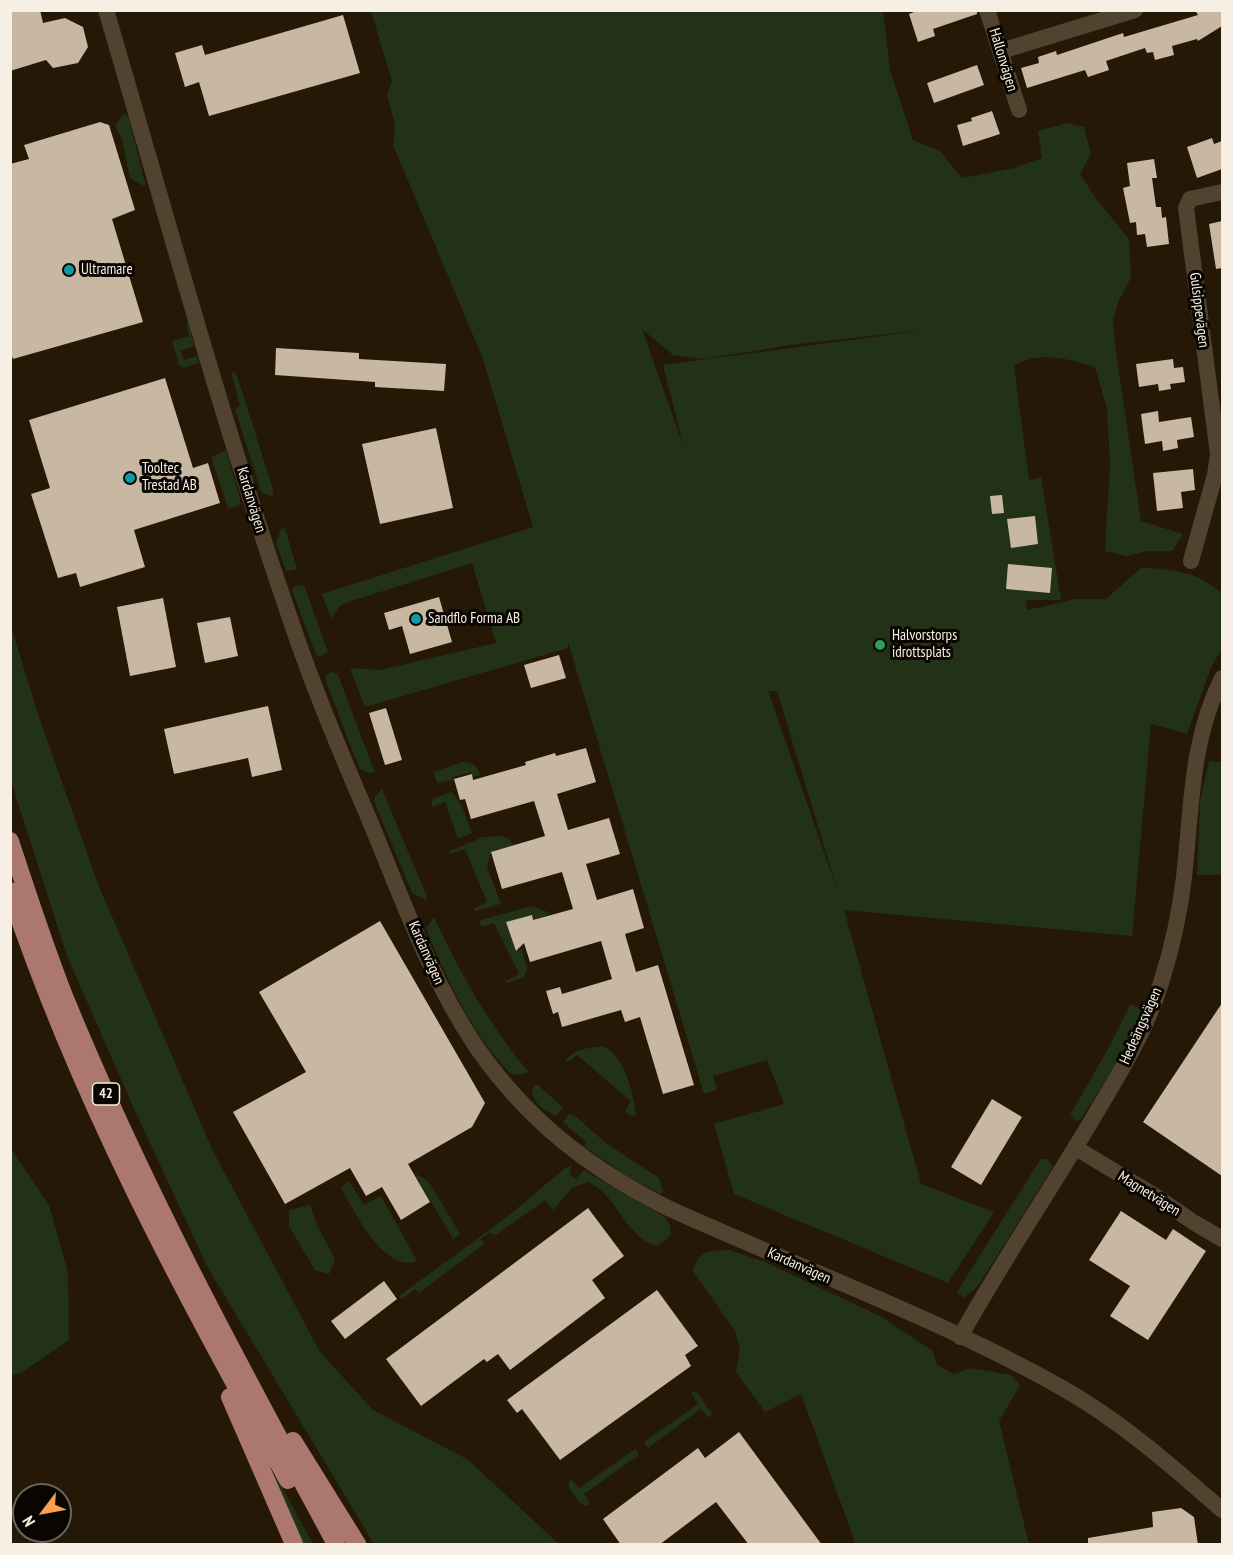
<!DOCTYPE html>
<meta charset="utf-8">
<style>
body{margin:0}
#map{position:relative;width:1233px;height:1555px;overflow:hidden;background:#251806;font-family:"PT Sans Narrow",sans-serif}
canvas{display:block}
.frame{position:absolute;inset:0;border:12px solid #f7efe3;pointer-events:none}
.north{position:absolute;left:12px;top:1483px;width:60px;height:60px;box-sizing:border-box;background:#090501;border:2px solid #68635b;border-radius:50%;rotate:238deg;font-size:16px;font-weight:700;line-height:24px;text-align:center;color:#f7efe3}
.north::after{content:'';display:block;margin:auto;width:21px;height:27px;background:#fb9e51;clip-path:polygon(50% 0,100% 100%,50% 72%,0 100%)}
</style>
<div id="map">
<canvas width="1233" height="1555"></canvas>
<div class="frame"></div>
<div class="north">N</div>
</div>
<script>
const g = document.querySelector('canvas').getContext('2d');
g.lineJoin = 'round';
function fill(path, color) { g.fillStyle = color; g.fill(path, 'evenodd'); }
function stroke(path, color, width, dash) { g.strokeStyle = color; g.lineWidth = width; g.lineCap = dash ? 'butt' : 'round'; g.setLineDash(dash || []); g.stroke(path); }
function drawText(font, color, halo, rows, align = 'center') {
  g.font = font + ' "PT Sans Narrow",sans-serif'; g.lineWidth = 6; g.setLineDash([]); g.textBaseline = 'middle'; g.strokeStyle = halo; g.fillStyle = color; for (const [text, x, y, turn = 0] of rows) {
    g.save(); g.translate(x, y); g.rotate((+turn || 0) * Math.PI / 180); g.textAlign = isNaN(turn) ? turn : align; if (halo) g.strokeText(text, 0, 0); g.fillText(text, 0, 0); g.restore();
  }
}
const green = new Path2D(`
 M371,11h512l7,59 23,70 27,11 22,27 52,-10 28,-10 -4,-27 29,-8 17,4 7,27 -11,20 17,26 32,39 2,39 -12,22 -6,21 3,31 25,169 42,13 -11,17h-25l-20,5 -22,-5 5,-87 -3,-55 -12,-42c-26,-8 -57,-17 -81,-1l15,114 12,-3 20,123h-35l1,10 49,-11h30l36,-32c36,4 51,3 80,26v56l-10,16 -25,69 -36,-10 -19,212 -288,-26 77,274 73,28 -46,71 -214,-89 -20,-70 70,-20 -17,-44 -54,16 4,14 -13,4 -136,-452v6l-203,59 -15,-39 30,2 116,-27 -24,-80 -127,40 -6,4 -8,12 -9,-25 211,-67 -50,-168 -90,-214 2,-19 -8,-32 5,-13zM642,329l31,26 30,4 95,-15 128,-14 -263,35 21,83zM768,691h9l64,211v-1z
 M125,113l4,6 17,68 -16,-9 -8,-38 -7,-15z
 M186,322h2l6,24 -13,5 3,9 13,-4 2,7 -16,5 -4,-3 -7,-24 17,-5z
 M231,371l5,3 4,11 33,104v6l-3,1 -9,-4 -26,-83 5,-3z
 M226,450l14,48v6l-2,2 -10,2 -17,-51z
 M285,528l12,41 -11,2 -10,-28 5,-14z
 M304,585l24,67 -7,4 -5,-1 -24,-65 2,-4z
 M10,623l29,94 59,167 114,265 108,203 53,58 94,49 92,85h-185l-166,-276 -73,-157 -68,-155 -56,-175z
 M333,672l5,3 37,98 -9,-1 -7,-4 -34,-89 2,-5z
 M1209,761l13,1v113h-25l3,-74z
 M463,762c10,0 14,4 17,13l-6,2 -3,-5 -18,5 -1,3 -15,3 -4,-11z
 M382,789l45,108 -1,3 -14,-7 -38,-92 1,-5z
 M452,792l10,14 10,27 -14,6 -13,-37 -12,5 -2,-3 3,-6z
 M501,836l9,3 3,8 -23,7 -3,13 14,37 -26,7 -2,-2 14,-7 -22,-53 -15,5v-3l33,-14z
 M531,906l20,7 -19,8 -4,-5 -22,6 10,29 6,-2 5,19 -3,9 -17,6 -1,-2 13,-7 -25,-51 -11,4 -4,-4 2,-3z
 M434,917c26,56 55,108 95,155l-13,3 -6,-2c-38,-39 -61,-90 -82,-139l-2,-6z
 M1130,1005l6,1 6,5v4l-31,59 -31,46 -5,1 -5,-6 38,-66z
 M603,1046c23,11 29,45 33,69l-4,1 -7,-5 6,-10 -54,-46 -7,6h-4l1,-3 8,-6 8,-3z
 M535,1085h3l25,23 -6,7c-12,-2 -24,-12 -25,-25z
 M569,1114l5,1 33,29 52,34 4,14 -2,2 -3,-1 -33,-18 -41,-29 2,-4 -23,-20z
 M11,1149l38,56 19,67 1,68 -48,33 -10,2z
 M1043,1159h4l6,8 -75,119 -15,12 -6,-6 83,-132z
 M572,1165l-3,9 7,5 8,-9 81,47 4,6 2,10 -4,6 -11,7c-32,-10 -38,-51 -68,-64l-16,6 -19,22 -8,-10 -49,35 -7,-2 -8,6 3,5 -65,49 -4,-4 -13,10 -3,-3 108,-79 58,-49z
 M414,1173l14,8 32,53 -7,5z
 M349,1181l15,24 17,-9 36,65c-33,13 -63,-51 -76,-73z
 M310,1205l7,20 18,34 -6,15 -14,-4 -26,-44v-16z
 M729,1250l36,12 115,54 53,35 4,14 17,9 17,-6 40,7 9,10 -21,36 30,123h-175v-5l-53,-145 -36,18 -29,-40 4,-23 -5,-18 -42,-60c7,-22 15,-20 36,-21z
 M696,1391l16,23 -3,4 -8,-9 -53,39 -4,-6 54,-38 -7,-11z
 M635,1449l4,6 -55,39 6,10 -5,2 -5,-3 -11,-15v-6l3,-2 7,8z
 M276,1476l37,68h-14l-27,-65z`);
const building = new Path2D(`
 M10,10h30l3,13 22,-5 18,9 5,20 -10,16 -25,5 -7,-8 -36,11z
 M919,10h58v4l-44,15 2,7 -17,6 -9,-28z
 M1195,10h27v16l-24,15 -1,-2 -25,7 2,9 -19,5 -2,-8 -6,1 -2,-5 -39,13 3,9 -21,7 -3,-7 -58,18 -6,-20 18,-5 -1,-6 18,-6 1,4 66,-22 1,4 74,-22z
 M343,15l17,58 -151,43 -10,-34 -14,5 -10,-34 27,-8 3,10z
 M977,65l7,20 -50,18 -7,-20z
 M992,111l8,23 -37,12 -6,-21 15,-4 -1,-3z
 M100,122l9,3 26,85 -23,9 31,103 -130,37 -3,-9v-186l19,-5 -5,-14z
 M1212,138l2,6 8,-3v28l-25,9 -10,-31z
 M1154,159l3,19h-5l4,29h5l1,11 4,-1 3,27 -22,3 -2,-13 -8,1 -1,-13 -6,1 -7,-35 7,-2 -3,-23z
 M1222,221v47l-6,1 -7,-45z
 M276,348l83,5v6l87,5 -2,27 -69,-4v-5l-100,-7z
 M1173,359l1,9 9,-1 2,15 -15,2 1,5 -12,2 -1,-7 -19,3 -3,-23z
 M165,378l28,90 15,-5 12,40 -86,27 11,37 -65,20 -4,-14 -18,5 -27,-84 19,-6 -21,-68z
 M1158,411l1,11 32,-5 3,20 -17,3 1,8 -15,3 -1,-10 -17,3 -4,-30z
 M436,428l17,80 -73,16 -18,-80z
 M1193,469l2,21 -14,2 2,16 -26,3 -4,-38z
 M1002,495l2,18 -12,1 -2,-18z
 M1035,516l3,28 -27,4 -4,-29z
 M1008,564l44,4 -2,25 -44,-4z
 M439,597l13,45 -42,12 -8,-28 -13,4 -5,-17z
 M163,598l13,69 -46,9 -13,-69z
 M230,617l8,39 -33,7 -8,-40z
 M559,655l7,23 -35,10 -7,-23z
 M268,706l14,64 -30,7 -4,-19 -74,16 -10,-45z
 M386,708l16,52 -17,5 -16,-52z
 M586,748l10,34 -39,12 11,36 41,-12 11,36 -34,10 11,36 36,-11 11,39 -19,6 11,38 22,-7 36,120 -31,9 -23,-77 -15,5 -4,-12 -59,17 -4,-15 -5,2 -7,-23 14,-4 2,7 50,-15 -11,-38 -71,21 -6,-19 -8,8 -10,-29 26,-7 1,5 40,-11 -11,-37 -60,17 -11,-37 54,-16 -11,-35 -63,18 -6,-20 -5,1 -6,-21 18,-5 1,6 53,-15 -1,-3 30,-9 1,3z
 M380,921l105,182 -13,24 -64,37 22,38 -29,18 -19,-33 -16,9 -16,-28 -65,36 -52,-92 73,-40 -47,-80z
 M1222,1003v173l-79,-54z
 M992,1099l30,18 -41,68 -30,-18z
 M588,1208l36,48 -32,24 13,18 -95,72 -12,-16 -11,8 -3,-3 -63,47 -35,-47z
 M1121,1211l45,29 7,-11 33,22 -58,89 -38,-24 20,-30 -41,-26z
 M384,1281l13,18 -52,40 -14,-18z
 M657,1290l41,56 -13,9 6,11 -131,94 -38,-51 -5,4 -10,-13z
 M739,1432l83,113h-73l-33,-43 -57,43h-38l-18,-26 95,-71 7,10z
 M1181,1508l13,9 4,28h-110v-7l65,-11 -1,-15z`);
const minor = new Path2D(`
 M106,10c61,207 117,416 188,620 21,62 47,124 73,184 33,79 62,163 110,234 51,73 113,121 191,160 132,60 270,110 396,181 58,33 109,78 158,121
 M987,10l32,100
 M1001,51l134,-41
 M1191,561l24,-86 3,-21 -32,-246 4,-9 32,-7
 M1076,1148l81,49 36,25 29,17
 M960,1337c43,-78 94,-152 139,-229 24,-40 48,-80 62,-125 11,-35 19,-71 23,-106 8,-69 6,-135 38,-199`);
const major = new Path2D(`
 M10,841c17,52 34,104 54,155 77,189 175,369 272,548
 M10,891c69,207 172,399 278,589
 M230,1397l64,147
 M293,1441l64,103`);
const markers = [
 [69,270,6,"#0f9aa8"],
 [130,478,6,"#0f9aa8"],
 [416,619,6,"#0f9aa8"],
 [880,645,6,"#2e9e5b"]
];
const shields = [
 [106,1094,27]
];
const shieldNames = [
 ["42",106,1094]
];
const streetNames = [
 ["Hallonvägen",1003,60,73],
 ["Gulsippevägen",1199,310,83],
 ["Kardanvägen",251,500,73],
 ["Kardanvägen",426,953,66],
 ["Hedeängsvägen",1141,1026,-66],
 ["Magnetvägen",1149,1194,32],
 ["Kardanvägen",799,1266,24]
];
const poiNames = [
 ["Ultramare",81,270],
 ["Tooltec",142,469],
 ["Trestad AB",142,486],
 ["Sandflo Forma AB",428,619],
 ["Halvorstorps",892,636],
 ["idrottsplats",892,653]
];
fill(green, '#223217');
fill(building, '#c9b8a1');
stroke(minor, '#51432f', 16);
stroke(major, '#ac786d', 18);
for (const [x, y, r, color] of markers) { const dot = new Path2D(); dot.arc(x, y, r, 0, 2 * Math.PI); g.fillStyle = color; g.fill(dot); stroke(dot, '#090501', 2); }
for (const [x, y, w] of shields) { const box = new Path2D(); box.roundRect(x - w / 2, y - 11, w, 22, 4.5); g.fillStyle = '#090501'; g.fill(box); stroke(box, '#f7efe3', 1.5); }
drawText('bold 14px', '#f7efe3', null, shieldNames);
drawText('15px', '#f7efe3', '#090501', streetNames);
drawText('15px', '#f7efe3', '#090501', poiNames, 'left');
</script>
